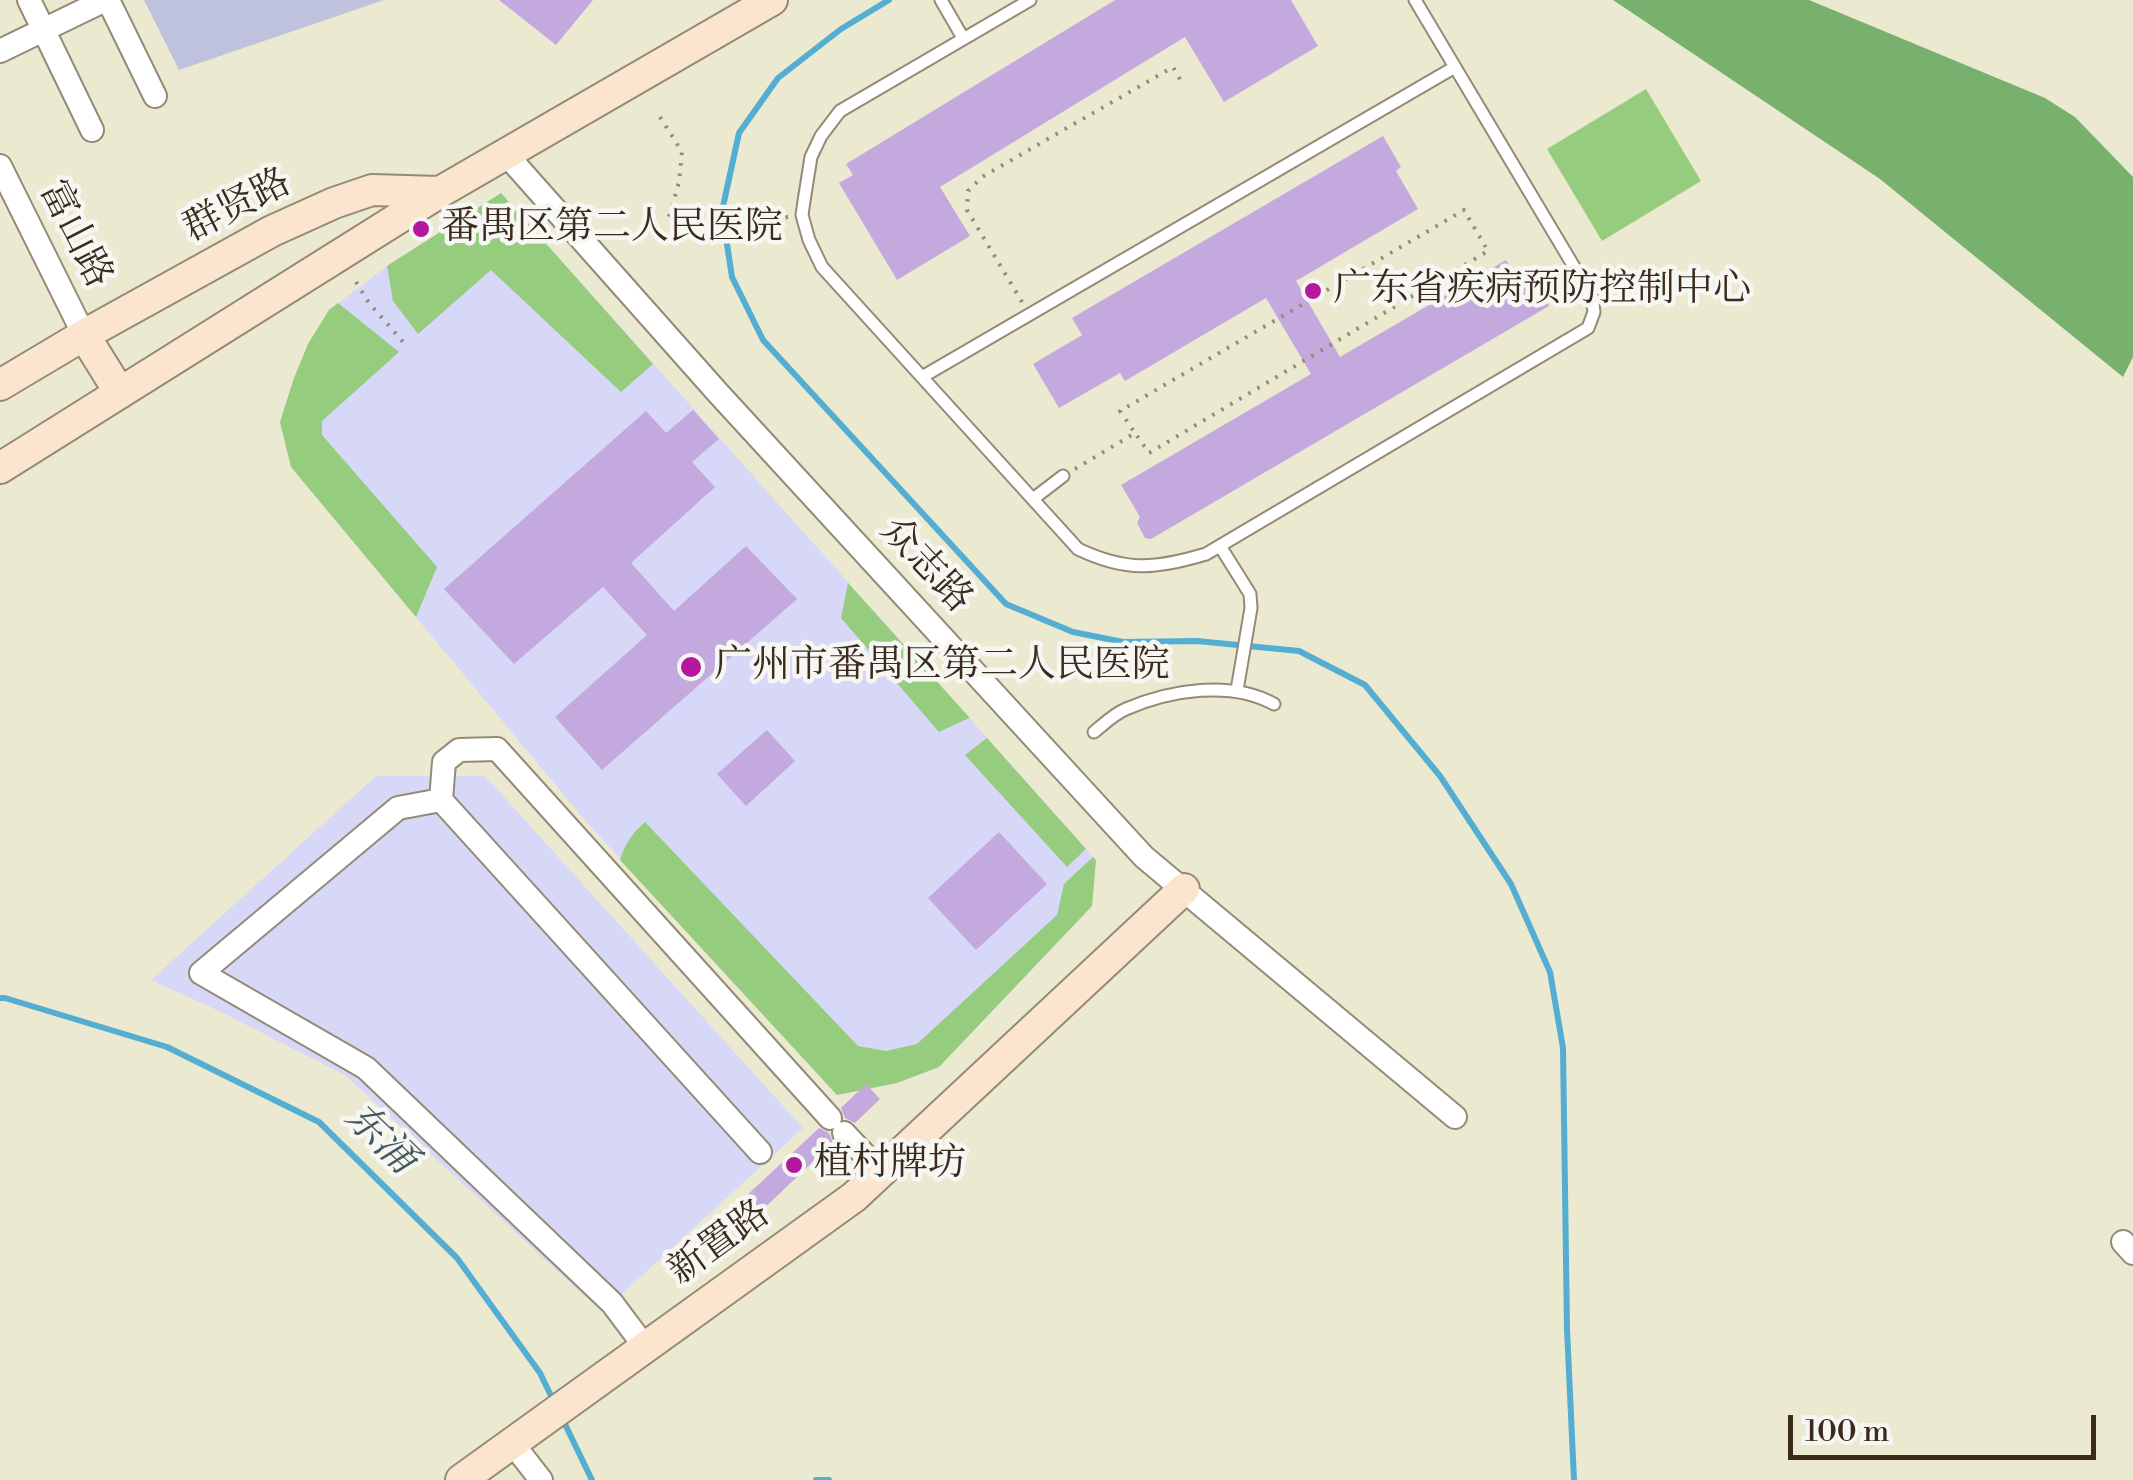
<!DOCTYPE html>
<meta charset="utf-8">
<style>
body{margin:0}
#map{position:relative;width:2133px;height:1480px;overflow:hidden;background:#ece9d1;font-family:"Libre Bodoni",serif}
canvas{display:block}
.scale{position:absolute;left:1788px;top:1415px;width:308px;height:45px;box-sizing:border-box;border:5px solid #3b2a1e;border-top:0;padding-left:12px;font-size:30px;line-height:35px;white-space:nowrap;color:#3b2a1e;-webkit-text-stroke:8px #f6f6f2;paint-order:stroke}
</style>
<div id="map">
<canvas width="2133" height="1480"></canvas>
<div class="scale">100 m</div>
</div>
<script>
const g = document.querySelector('canvas').getContext('2d');
g.lineJoin = 'round';
function fill(path, color) { g.fillStyle = color; g.fill(path, 'evenodd'); }
function stroke(path, color, width, dash) { g.strokeStyle = color; g.lineWidth = width; g.lineCap = dash ? 'butt' : 'round'; g.setLineDash(dash || []); g.stroke(path); }
function drawText(font, color, halo, rows, align = 'center') {
  g.font = font + ' "Libre Bodoni","Noto Serif SC",serif'; g.lineWidth = 9; g.setLineDash([]); g.textBaseline = 'middle'; g.strokeStyle = halo; g.fillStyle = color; for (const [text, x, y, turn = 0] of rows) {
    g.save(); g.translate(x, y); g.rotate((+turn || 0) * Math.PI / 180); g.textAlign = isNaN(turn) ? turn : align; if (halo) g.strokeText(text, 0, 0); g.fillText(text, 0, 0); g.restore();
  }
}
const built = new Path2D(`
 M501,193l595,667 -4,46 -153,161 -42,16 -60,12 -254,-277 -292,-351 -11,-45 14,-44 14,-34 21,-34 58,-44z
 M376,776h109l318,352 -201,184 -257,-237 -126,-64 -68,-31z`);
const industrial = new Path2D(`
 M144,0h240l-205,70z`);
const green = new Path2D(`
 M1646,89l55,92 -99,60 -55,-92z
 M501,193l152,171 -32,28 -130,-122 -73,64 -25,-33 -6,-35z
 M338,303l61,49 -77,69v14l115,132 -21,50 -125,-150 -11,-45 14,-44 14,-34 21,-34z
 M848,583l121,134v1l-30,14 -98,-114z
 M987,738l99,111 -19,18 -102,-112z
 M645,822l213,224 28,5 31,-7 140,-129 7,-31 29,-27 3,3 -4,46 -153,161 -42,16 -60,12 -217,-235c5,-16 12,-27 25,-38z`);
const forest = new Path2D(`
 M1613,0h196l236,98 30,19 58,60v180l-10,20 -243,-198z`);
const stream = new Path2D(`
 M889,0l-48,29 -63,49 -39,55 -17,78 10,66 31,63 243,264 67,28 50,10 74,-1 102,10 66,34 75,91 71,108 39,88 13,76 4,281 7,151
 M0,998h5l162,49 152,75 138,136 83,115 14,29
 M562,1418l30,62
 M816,1480h13`);
const building = new Path2D(`
 M499,0h94l-37,45z
 M1115,0h176l27,46 -94,56 -39,-65 -245,150 30,49 -73,44 -58,-97 14,-8 -7,-11z
 M1383,136l18,31 -5,4 22,38 -122,72 44,76 166,-97 17,28 11,-7 15,25 -398,233 -6,-1 -8,-15 3,-6 -19,-32 190,-111 -45,-76 -141,83 -5,-8 -61,35 -26,-44 49,-29 -10,-17z
 M693,410l26,29 -27,23 23,25 -84,76 43,48 72,-65 51,53 -195,171 -47,-53 92,-82 -44,-48 -89,77 -70,-75 202,-178 20,22z
 M767,730l28,31 -49,45 -29,-32z
 M999,832l48,52 -71,66 -48,-52z
 M866,1084l14,15 -25,24 -10,-5 -4,-10z
 M819,1128l10,5 4,10 -73,69 -16,-14z`);
const path = new Path2D(`
 M660,117l22,35 -3,30 -11,38 23,9 97,-12
 M356,282l13,21 35,40
 M1022,302l-55,-92 1,-19 14,-14 191,-110 9,16
 M1075,469l60,-36 -15,-22 344,-201 24,41 -339,202 -14,-20`);
const lane = new Path2D(`
 M941,0l22,38
 M1030,0l-190,111 -19,25 -10,21 -7,44 -2,14 7,25 13,27 256,282c48,23 78,20 128,5l382,-226 6,-16 -2,-15 -177,-297
 M922,377l533,-310
 M1033,499l30,-23
 M1220,546l30,48 1,14 -14,82
 M1094,732c10,-8 20,-18 32,-23 44,-19 105,-29 148,-5`);
const street = new Path2D(`
 M29,0l63,130
 M108,0l47,96
 M0,51l105,-51
 M505,153l213,240 426,464 311,260
 M0,166l84,169
 M441,800l3,-38 15,-12 38,-1 333,369
 M844,1133l37,39
 M2123,1242l10,11
 M645,1347l-33,-44 -246,-235 -165,-95 197,-165 43,-8 319,352
 M513,1444l28,36`);
const secondary = new Path2D(`
 M84,335l36,58
 M0,385l84,-50 188,-104 62,-28 38,-13 68,2
 M0,468l440,-276 332,-192
 M461,1480l393,-283 330,-308`);
const markers = [
 [421,229,10,"#b5179e"],
 [1313,291,10,"#b5179e"],
 [691,667,12,"#b5179e"],
 [794,1165,10,"#b5179e"]
];
const streetNames = [
 ["群贤路",238,207,-27],
 ["富山路",74,235,63],
 ["众志路",925,566,47],
 ["新置路",720,1244,-36]
];
const poiNames = [
 ["番禺区第二人民医院",441,229],
 ["广东省疾病预防控制中心",1333,291],
 ["广州市番禺区第二人民医院",714,667],
 ["植村牌坊",814,1165]
];
const waterNames = [
 ["东涌",379,1140,44]
];
fill(built, '#d7d7f8');
fill(industrial, '#bfc2dd');
fill(green, '#96cc7e');
fill(forest, '#78b06d');
stroke(stream, '#53aed1', 6);
fill(building, '#c4a9de');
stroke(lane, '#948a78', 15);
stroke(street, '#948a78', 26);
stroke(secondary, '#948a78', 34);
stroke(path, '#948a78', 4, [2.5, 8]);
stroke(lane, '#fff', 11);
stroke(street, '#fff', 22);
stroke(secondary, '#fce5cf', 30);
for (const [x, y, r, color] of markers) { const dot = new Path2D(); dot.arc(x, y, r, 0, 2 * Math.PI); g.fillStyle = color; g.fill(dot); stroke(dot, '#f6f6f2', 4); }
drawText('38px', '#3b2a1e', '#f6f6f2', streetNames);
drawText('38px', '#3b2a1e', '#f6f6f2', poiNames, 'left');
drawText('italic 40px', '#43585d', '#f6f6f2', waterNames);
</script>
